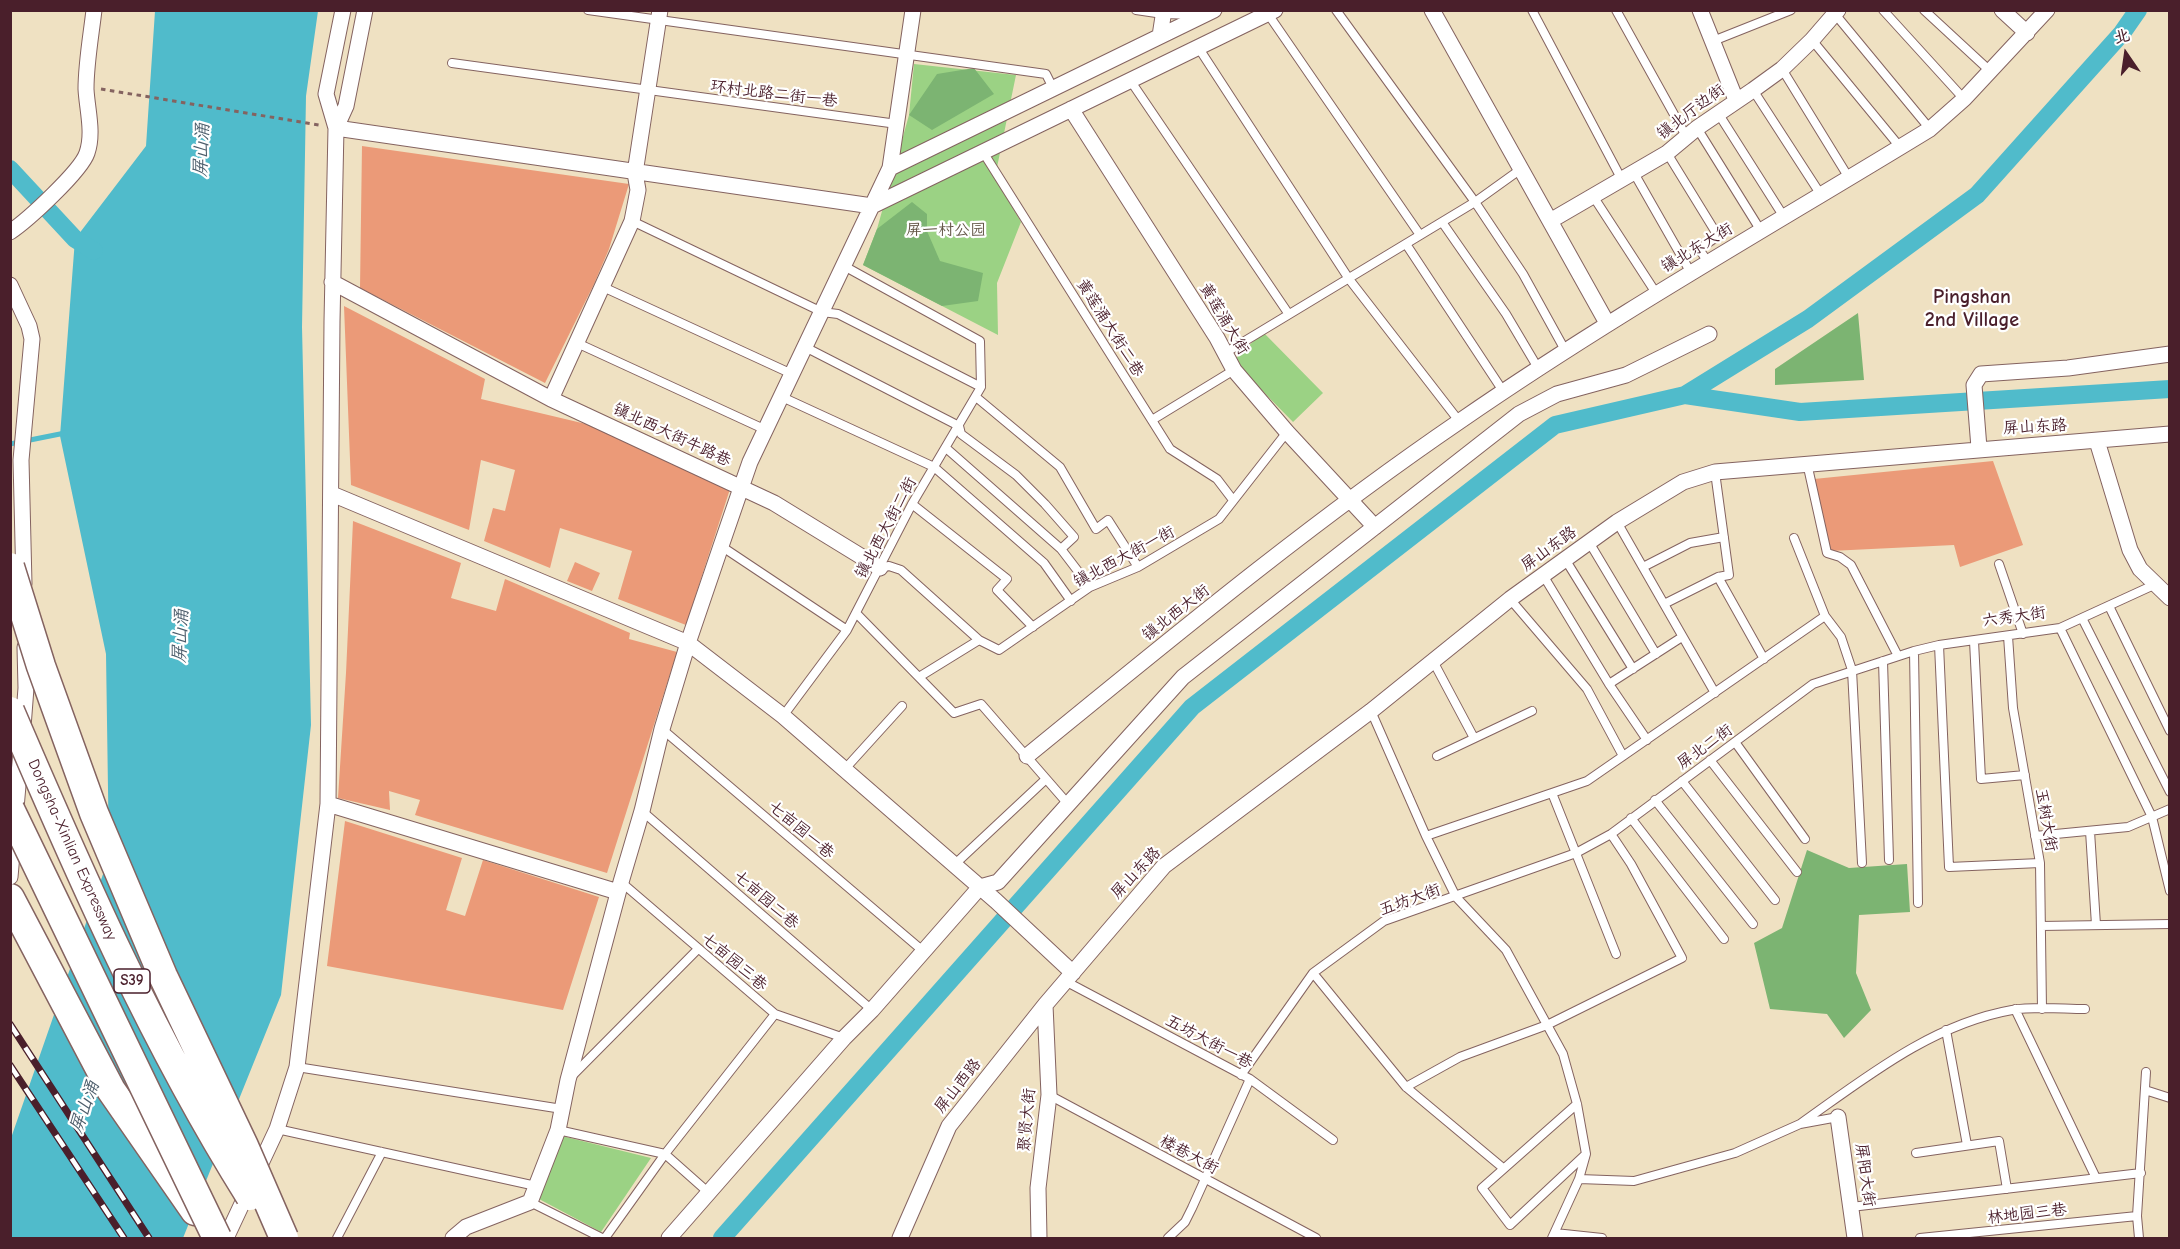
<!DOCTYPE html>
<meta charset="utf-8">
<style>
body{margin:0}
#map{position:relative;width:2180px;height:1249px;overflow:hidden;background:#efe1c2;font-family:"Comic Neue","LXGW WenKai TC",sans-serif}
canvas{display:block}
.frame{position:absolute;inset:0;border:12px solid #4a1f2b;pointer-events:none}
.north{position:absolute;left:2096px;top:24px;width:60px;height:60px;-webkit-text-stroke:4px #fff;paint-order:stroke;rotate:347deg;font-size:16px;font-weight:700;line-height:24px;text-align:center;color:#4a1f2b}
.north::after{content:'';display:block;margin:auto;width:21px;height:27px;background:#4a1f2b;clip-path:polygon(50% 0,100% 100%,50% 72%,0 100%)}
</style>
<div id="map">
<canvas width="2180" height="1249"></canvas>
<div class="frame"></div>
<div class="north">北</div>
</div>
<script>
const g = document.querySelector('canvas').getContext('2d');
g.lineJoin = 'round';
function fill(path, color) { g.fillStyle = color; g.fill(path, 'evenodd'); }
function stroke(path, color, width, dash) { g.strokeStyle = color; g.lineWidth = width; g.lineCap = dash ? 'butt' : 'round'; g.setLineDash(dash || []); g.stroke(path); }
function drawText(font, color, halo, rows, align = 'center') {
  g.font = font + ' "Comic Neue","LXGW WenKai TC",sans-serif'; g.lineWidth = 4.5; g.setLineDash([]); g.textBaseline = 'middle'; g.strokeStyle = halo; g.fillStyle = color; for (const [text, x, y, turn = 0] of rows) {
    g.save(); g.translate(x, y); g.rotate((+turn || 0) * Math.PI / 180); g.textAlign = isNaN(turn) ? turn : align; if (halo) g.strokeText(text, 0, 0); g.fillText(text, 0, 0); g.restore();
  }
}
const green = new Path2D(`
 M914,64l102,11 -21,102 26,45 -24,61 1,52 -135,-70 14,-36 32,-114z
 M1263,332l60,61 -30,29 -60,-61z
 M562,1136l89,22 -50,74 -62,-33z`);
const forest = new Path2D(`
 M974,68l20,26 -62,36 -23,-15 28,-41z
 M912,202l15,12v17l13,30 43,12 -5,28 -36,5 -79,-41 14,-36z
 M1858,313l6,67 -89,5v-16z
 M1807,850l42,18 58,-4 3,48 -51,3 -3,58 15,37 -27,28 -17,-24 -57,-5 -16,-66 28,-15z`);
const water = new Path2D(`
 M155,11h163l-12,85 -4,231 9,398 -30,270 -98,243h-172v-100l98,-281 -3,-203 -46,-218 15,-197 71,-93z`);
const stream = new Path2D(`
 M10,444l55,-11`);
const canal = new Path2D(`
 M10,169l65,70 19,12
 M1685,395l123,-76 169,-124 145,-162 16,-23
 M722,1238l470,-531 363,-282 130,-30 115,17 370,-23`);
const building = new Path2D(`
 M362,146l267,38 -20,65 -15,35 -49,99 -185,-95z
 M344,306l141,73 -4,20 105,25 144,65 -44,136 -68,-26 14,-48 -72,-23 -10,40 -66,-27 9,-33 12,3 10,-41 -34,-10 -12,70 -118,-45z
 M1993,461l30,84 -63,22 -6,-22 -124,6 -16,-72z
 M353,521l108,42 -10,35 45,13 9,-32 125,54 -1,6 48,13 -70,221 -192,-58 5,-15 -31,-9 1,19 -52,-12 8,-125z
 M575,562l25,11 -8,18 -25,-10z
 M345,821l117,37 -16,52 19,6 18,-56 116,37 -36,113 -236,-44z`);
const path = new Path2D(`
 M101,89l218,36`);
const service = new Path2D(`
 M588,10l458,64 7,14
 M1136,10l27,4 34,1
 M1336,10l139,192 48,72 42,76
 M1532,10l90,170
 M1616,10l70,126
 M1883,10l81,89
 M1924,10l66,61
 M1268,14l152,221
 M1835,14l95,115
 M1812,40l88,107
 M1713,41l78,-31
 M1198,47l151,232 110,142
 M452,63l445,61
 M1782,69l67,109
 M1130,80l158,233
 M1753,90l68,105
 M1718,113l66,104
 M1697,128l64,103
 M983,152l187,297 47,30 16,21
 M1667,153l51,83 -19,13 9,13
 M1634,173l57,100
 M1593,196l63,97
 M632,221l190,91 16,2 143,73
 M1442,222l64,92 32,54
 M1406,244l97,147
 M603,287l189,87
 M577,343l189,87
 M805,347l154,79 2,8 55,41 29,29 29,33 -13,12
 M1225,353l250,-151 46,-33
 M782,397l152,70 110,96 27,38
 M976,397l84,70 36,62 12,-9 30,47
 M1152,420l82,-50
 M946,448l115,101 29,38
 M1807,463l20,90 13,4 11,8 47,91
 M912,504l95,75 -10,11 36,37
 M1617,522l98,171
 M1794,538l31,78 16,21 11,33 10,193
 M1589,542l67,112
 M721,546l126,84
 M1565,559l68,110
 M1999,564l24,70
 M1643,567l47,-24 34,-6
 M880,568l9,-2 12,4 78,70
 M1543,575l66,109 38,56
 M1718,577l46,82
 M1510,599l77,90 36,67
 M1664,604l54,-27 11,-2 -14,-103
 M2109,606l61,125
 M856,613l98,100 27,-9 87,100
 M2082,618l88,174
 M2060,628l92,189 18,74
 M2008,636l5,72 27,155 2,146
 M1974,641l7,138 44,-4
 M1939,645l10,222 91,-4
 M1914,651l4,252
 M1433,661l41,77
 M1883,661l6,199
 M919,677l60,-37 20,10 91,-63 48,-20 81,-48 68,-87
 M1609,684l73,-47
 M1371,711l55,125 30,61 50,53 57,104 14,50 9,50 -7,25 -27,59
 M783,716l64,-86 65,-126 69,-117 -1,-46 -136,-75
 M662,729l261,222
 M1735,742l70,97
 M1437,756l95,-45
 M1710,760l87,112
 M844,770l58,-64
 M1682,781l93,119
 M1552,793l64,161
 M1655,800l98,124
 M642,811l230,199
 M1631,818l93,121
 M2090,831l6,94
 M1426,836l161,-55 238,-165
 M2035,836l93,-9 42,-18
 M954,865l92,-86
 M621,882l154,132 69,24
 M2041,926l129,-2
 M1313,973l93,114 97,81
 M1065,981l185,98 83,61
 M2015,1009l81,169
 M1946,1030l21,115
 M297,1067l265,42
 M573,1075l125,-126
 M1241,1075l72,-102 71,-52 192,-68 35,-19 202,-150 101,-33 25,-6 121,-17 96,-44
 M1406,1087l54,-30 87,-32 135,-67 -51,-94 -20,-30
 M2145,1090l25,8
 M1049,1095l267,143
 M1577,1104l-95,84 28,37 75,-70
 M1800,1124c65,-46 132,-100 212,-114 22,-4 51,-1 73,-1
 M277,1129l259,57
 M558,1130l107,24 44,39
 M1916,1153l83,-12 8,48
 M1579,1179l55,2 101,-28 65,-29 38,-7
 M530,1202l72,36
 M1851,1207l290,-34
 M1555,1233l47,5
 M337,1238l45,-86
 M605,1238l60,-84 110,-140
 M1168,1238l17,-16 7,-14 58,-129
 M1920,1238l217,-22
 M2139,1238l-2,-22 9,-144`);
const minor = new Path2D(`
 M1432,10l175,313
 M1700,10l36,90
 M2002,10l25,23
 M1160,36l4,-26
 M1071,109l146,229 17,32 53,62 88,95
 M336,128l536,78 403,-196
 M336,128l10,-22 19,-96
 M890,168l324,-158
 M1550,221l117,-68 30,-25 56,-38 29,-21 30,-29 26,-30
 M10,232c18,-12 71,-61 77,-79 7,-20 0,-44 -1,-64 0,-26 5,-53 8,-79
 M332,282l219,117 223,104 106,65
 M10,285l19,41 3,13 -11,121 3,124
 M551,399l81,-178 6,-31 -3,-17 25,-163
 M2097,441l33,109 10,19 30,29
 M1979,448l-5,-63 7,-11 87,-6 102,-14
 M332,494l356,149 95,73 213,185 77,72
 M23,727l3,-39 -1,-41
 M1027,756c141,-115 282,-232 433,-335 152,-105 313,-196 470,-292l34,-30 83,-89
 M328,804l290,88
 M10,877l11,-126
 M1838,1117l17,121
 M226,1238l51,-109 20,-62 31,-263 4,-483 4,-193 -10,-34 17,-84
 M453,1238l13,-11 64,-25 28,-72 10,-50 53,-198 21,-71 20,-82 26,-86 33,-97 29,-84 140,-294 23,-158
 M669,1238l175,-200 28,-28 108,-123 18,-5 185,-205 336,-263 38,-20 69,-19 83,-41
 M900,1238l49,-112 96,-121 119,-139 207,-155 139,-112 107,-77 66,-40 32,-10 455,-38
 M1039,1238l-1,-50 11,-93 -4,-90`);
const motorway = new Path2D(`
 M10,898l101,192 84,121`);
const rail = new Path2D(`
 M10,1024l139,214
 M10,1065l114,173`);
const motorwayBridge = new Path2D(`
 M10,567l31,99 53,147 69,163 81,170 40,92
 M10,711c71,166 144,332 240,485
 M10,809l207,429`);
const shields = [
 [132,981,36]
];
const shieldNames = [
 ["S39",132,981]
];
const streetNames = [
 ["环村北路二街一巷",774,94,7],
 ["镇北厅边街",1691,112,-37],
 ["镇北东大街",1697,248,-31],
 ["黄莲涌大街",1224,319,59],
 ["黄莲涌大街二巷",1110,328,58],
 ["屏山东路",2035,427,-3],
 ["镇北西大街牛路巷",672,435,25],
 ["镇北西大街二街",886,528,-62],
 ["屏山东路",1549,549,-36],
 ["镇北西大街一街",1124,557,-28],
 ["镇北西大街",1176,613,-38],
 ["六秀大街",2014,617,-8],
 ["屏北二街",1705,747,-36],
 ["玉树大街",2046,820,80],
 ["七亩园一巷",801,830,40],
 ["Dongsha-Xinlian Expressway",72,850,66],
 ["屏山东路",1136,873,-47],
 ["七亩园二巷",766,900,41],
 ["五坊大街",1410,900,-20],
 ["七亩园三巷",734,962,40],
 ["五坊大街一巷",1209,1042,28],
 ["屏山西路",958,1086,-52],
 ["聚贤大街",1027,1120,-85],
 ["楼巷大街",1189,1155,28],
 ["屏阳大街",1865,1175,82],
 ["林地园三巷",2027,1214,-6]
];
const parkNames = [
 ["屏一村公园",946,230]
];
const waterNames = [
 ["屏山涌",202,150,-87],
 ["屏山涌",181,636,-87],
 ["屏山涌",85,1107,-70]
];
const quarterNames = [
 ["Pingshan",1972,297],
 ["2nd Village",1972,320]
];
fill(green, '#9bd284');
fill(forest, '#7cb472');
fill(water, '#50bbcb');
stroke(stream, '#50bbcb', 5);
stroke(canal, '#50bbcb', 18);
fill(building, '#eb9a78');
stroke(service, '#846360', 10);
stroke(minor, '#846360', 17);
stroke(motorway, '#846360', 31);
stroke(path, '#846360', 3, [4.5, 4.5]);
stroke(service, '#fff', 8);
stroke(minor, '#fff', 15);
stroke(motorway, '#fff', 28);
stroke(rail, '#4a1f2b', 7);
stroke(rail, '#fff', 4.5, [14]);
stroke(motorwayBridge, '#846360', 31, []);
stroke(motorwayBridge, '#fff', 28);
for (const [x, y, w] of shields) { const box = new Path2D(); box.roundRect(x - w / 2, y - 12, w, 24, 4.5); g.fillStyle = '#fff'; g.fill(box); stroke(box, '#4a1f2b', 1.5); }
drawText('bold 15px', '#4a1f2b', null, shieldNames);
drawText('16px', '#4a1f2b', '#fff', streetNames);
drawText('16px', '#625546', '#fff', parkNames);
drawText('italic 18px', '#4c5d6b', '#fff', waterNames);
drawText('bold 20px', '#4a1f2b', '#fff', quarterNames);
</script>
